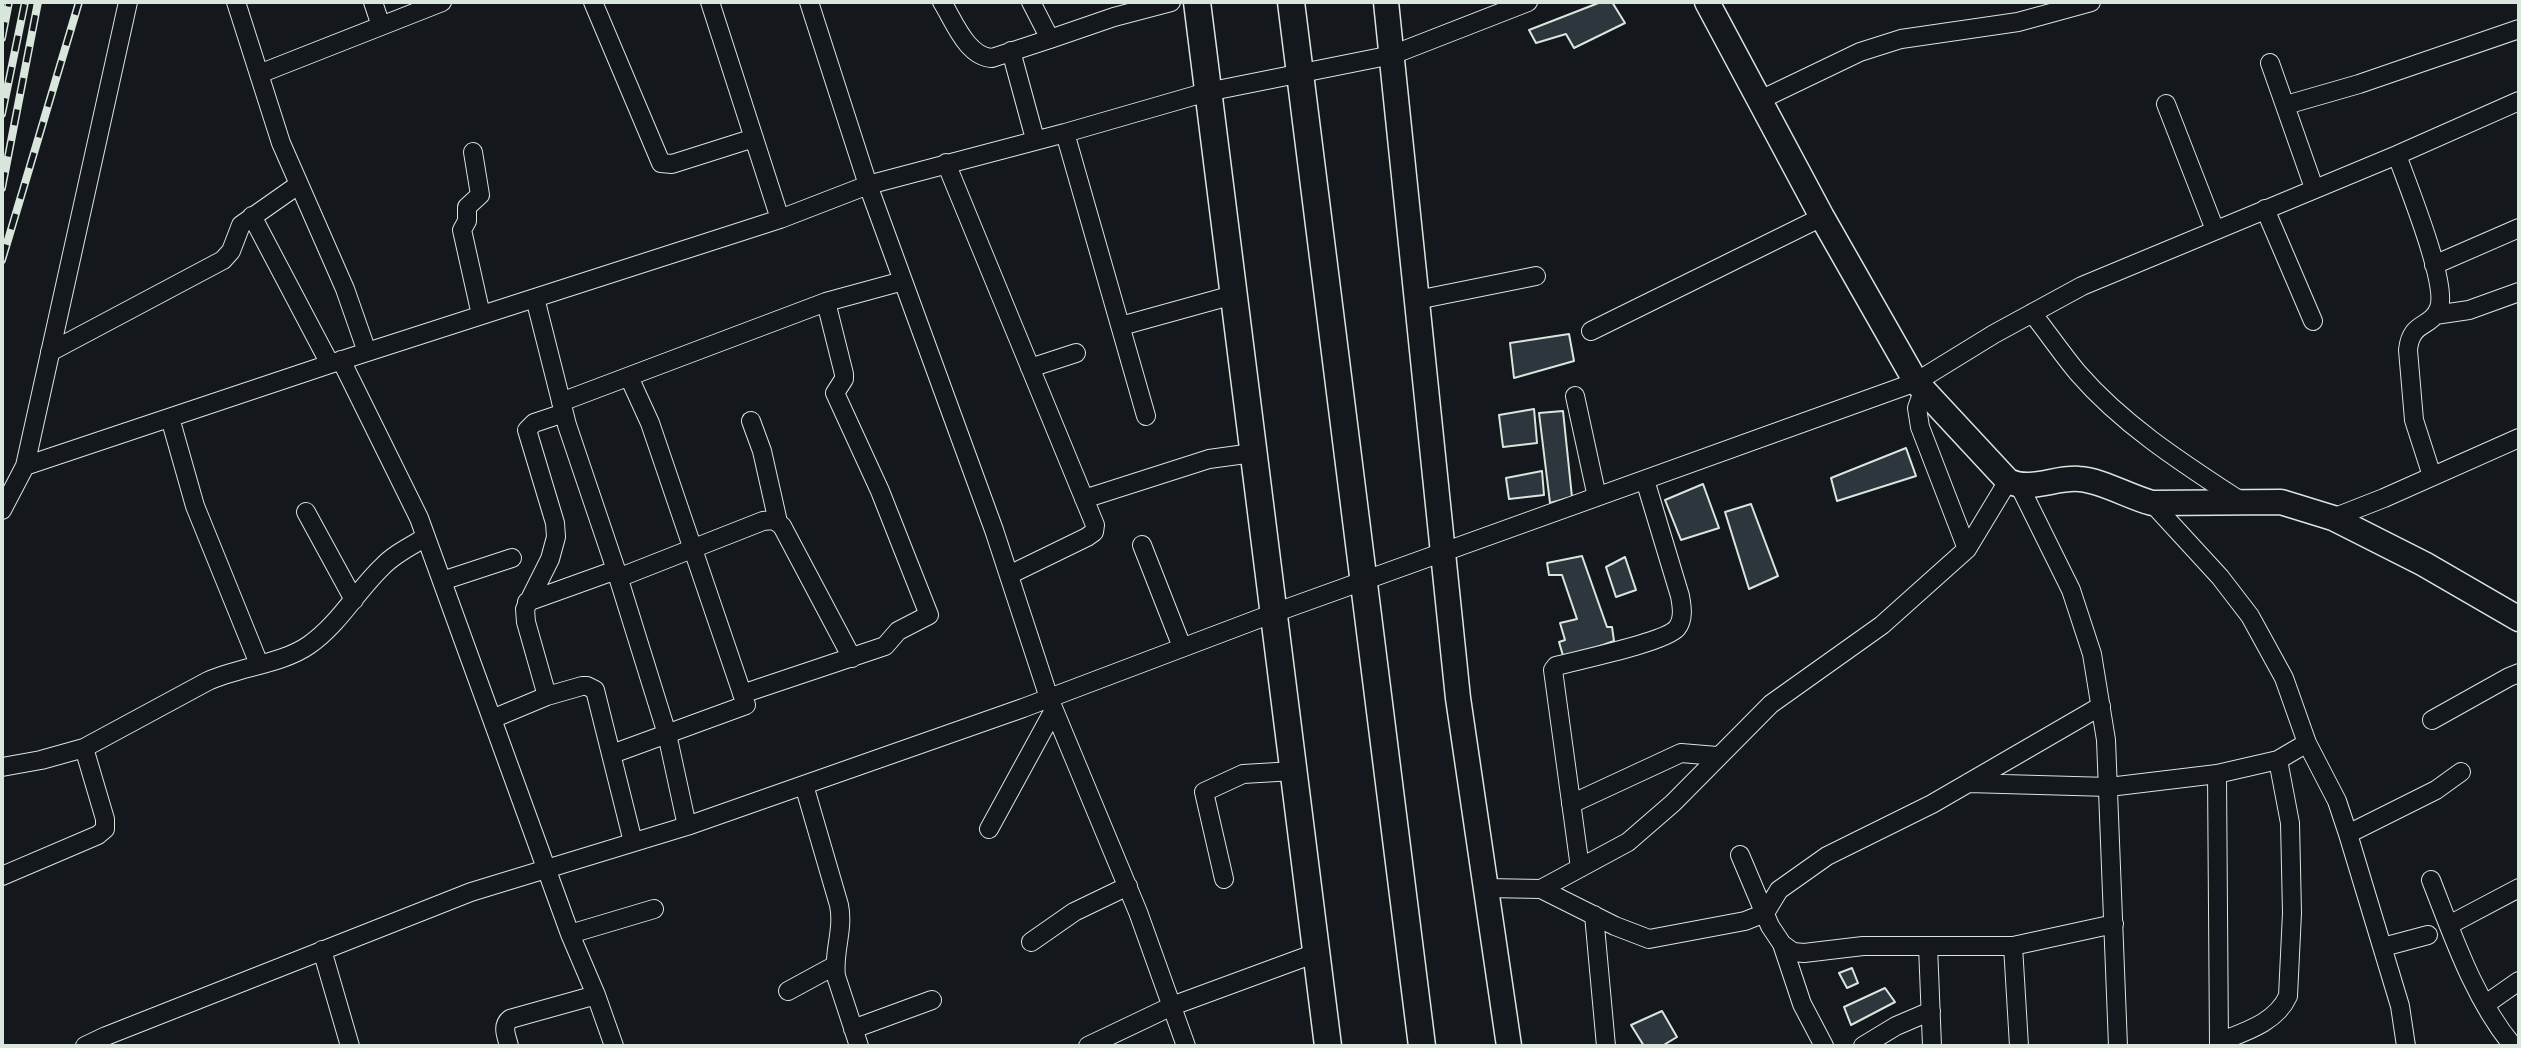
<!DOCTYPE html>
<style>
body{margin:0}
#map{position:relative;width:2521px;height:1048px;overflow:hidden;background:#14181c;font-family:"Space Grotesk",sans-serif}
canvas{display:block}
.frame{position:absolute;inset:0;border:4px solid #d8e6dc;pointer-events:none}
</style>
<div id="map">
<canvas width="2521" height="1048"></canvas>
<div class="frame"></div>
</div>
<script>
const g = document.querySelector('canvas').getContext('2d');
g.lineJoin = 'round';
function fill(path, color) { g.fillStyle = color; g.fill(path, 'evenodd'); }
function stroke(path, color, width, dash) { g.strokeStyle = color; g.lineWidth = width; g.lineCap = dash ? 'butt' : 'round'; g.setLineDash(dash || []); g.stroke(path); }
const building = new Path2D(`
 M1601,2h11l13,21 -51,25 -8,-14 -30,9 -7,-13z
 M1569,334l5,27 -60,17 -4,-35z
 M1534,409l3,34 -34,4 -4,-32z
 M1563,411l9,86 -22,6 -11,-90z
 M1906,448l10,28 -79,25 -6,-23z
 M1542,471l2,24 -35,4 -3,-21z
 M1703,484l16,44 -38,12 -16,-40z
 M1751,504l27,72 -29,13 -24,-77z
 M1582,556l25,71h5l2,14 -50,18 -5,-17 6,-2 -5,-17 17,-4 -15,-44h-13l-2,-12z
 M1625,557l11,33 -20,7 -10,-30z
 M1852,968l6,15 -11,5 -8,-15z
 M1885,988l10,14 -44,23 -7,-18z
 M1662,1011l15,26 -15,9h-18l-13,-21z`);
const street = new Path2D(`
 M236,2l45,141 64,146 22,63
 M373,2l8,24
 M593,2l68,161 11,1 82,-26
 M710,2l70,217
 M809,2l59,183 126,345 55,168 89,214 48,134
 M942,2c12,19 25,55 50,56l58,-19
 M1031,2l19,37 64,-22 57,-15
 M1011,51l24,88
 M2270,63l44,125
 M259,74l183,-72
 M1760,100l100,-48 41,-13 117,-17 73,-20
 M2166,104l49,126
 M2286,105l73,-21 160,-55
 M1065,133l81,283
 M473,152l7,43 -13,12v14l-5,9 19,85
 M2397,155c10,29 51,128 42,153 -8,21 -28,12 -31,42l6,70 18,56
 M946,163l149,362 -1,7 -7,5 -78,38
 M2265,209l48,112
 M252,216l78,148
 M2434,265l85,-37
 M535,298l32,127 49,145 51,164 20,92
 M1417,300l119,-24
 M2032,313c16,20 30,41 46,60 46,53 106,91 164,129
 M2435,315l34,-5 50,-18
 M1121,326l112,-31
 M1591,331l231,-114
 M50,352l173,-92 8,-9 10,-26 57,-40
 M341,360l78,158 151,416 26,61 18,51
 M1030,368l46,-15
 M1923,391l-6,17 3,19 47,122
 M1575,396l22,101
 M561,402l265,-100 77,-21
 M170,418l25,88 64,158
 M751,421l11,30 16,71
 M25,466l305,-102 450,-145 88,-34 197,-52 142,-41 185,-37 136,-53
 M2020,487l51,103 21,64 14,86 12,306
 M1084,499l125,-40 44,-6
 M2152,503l68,74 30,39 34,62 23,65 30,58 11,33 52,172 6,40
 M2,510l23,-44 103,-464
 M306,512l48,88
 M2333,518l51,-20 135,-60
 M1142,545l40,102
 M618,578l145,-57 11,-1 8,6 70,132
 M442,581l70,-23
 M527,602l89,-32
 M742,694l143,-48 13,-15 31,-16 -49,-124 -45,-98 9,-14v-5l-18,-72
 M547,696l-21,-74 -1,-13 25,-50 6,-22 -1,-14 -28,-93 7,-7 30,-10
 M492,719l55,-23 35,-10h5l8,4 38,152
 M2432,720l77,-43 10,-4
 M612,754l134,-49 -96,-282 -21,-46
 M2,767l39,-7 43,-12 124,-67c31,-14 74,-17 101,-36 30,-21 47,-53 73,-78 12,-13 29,-21 44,-30
 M2217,774l2,272
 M1968,783l141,4 108,-13 61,-14 29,-17
 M804,785l35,120c5,25 -6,47 -3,71l23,70
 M1571,804l110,-51 36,3
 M989,829l65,-119
 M2348,834l88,-44 25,-18
 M1740,855l30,71 12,18 11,8 11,1 59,-7h150l101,-22
 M1580,868l-27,-198 3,-4c22,-6 110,-24 121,-38 7,-9 5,-21 3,-32l-35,-116
 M2,876l96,-41 7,-6v-10l-21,-71
 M1224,879l-20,-87 39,-18 51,-3
 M2431,880c22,56 43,119 82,166
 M1486,888l55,1 87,-47 45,-39 98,-99 111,-79 85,-76 41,-68
 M1541,889l74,37 34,13 96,-18 20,-8 14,-23 48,-34 105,-52 169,-98
 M1594,915l12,131
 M2449,925l70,-37
 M570,934l84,-25
 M1031,942l43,-30 54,-26
 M1782,944l20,60 22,42
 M1928,946l4,100
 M2013,946l6,100
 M2383,947l45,-12
 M322,950l28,96
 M788,991l46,-25
 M2486,1004l33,-23
 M853,1029l79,-29
 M2219,1042c25,-10 57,-19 69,-46l4,-83 -2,-90 -12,-63
 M85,1046l21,-10 365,-144 216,-66 336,-118 251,-95 642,-231 78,-48 88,-48 315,-131 122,-54
 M509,1046c-2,-9 -8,-20 1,-27l86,-24
 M1088,1046l84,-40 144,-53
 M1863,1046l33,-20 35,-15`);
const secondary = new Path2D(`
 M1386,2l72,696 51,348
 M1707,2l115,215 94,165 92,99c23,11 47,-4 71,-2 22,1 50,18 73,24l129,-1 52,16 91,46 95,55`);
const primary = new Path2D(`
 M1197,2l131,1044
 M1291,2l131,1044`);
const rail = new Path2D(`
 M2,38l7,-36
 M2,114l23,-112
 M2,188l36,-186
 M2,260l77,-258`);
fill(building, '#2c363c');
stroke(building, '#d8e6dc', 2);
stroke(street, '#d8e6dc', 20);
stroke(secondary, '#d8e6dc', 27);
stroke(primary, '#d8e6dc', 29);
stroke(street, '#14181c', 18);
stroke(secondary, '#14181c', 24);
stroke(primary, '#14181c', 26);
stroke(rail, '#d8e6dc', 8);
stroke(rail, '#14181c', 5, [16]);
</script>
